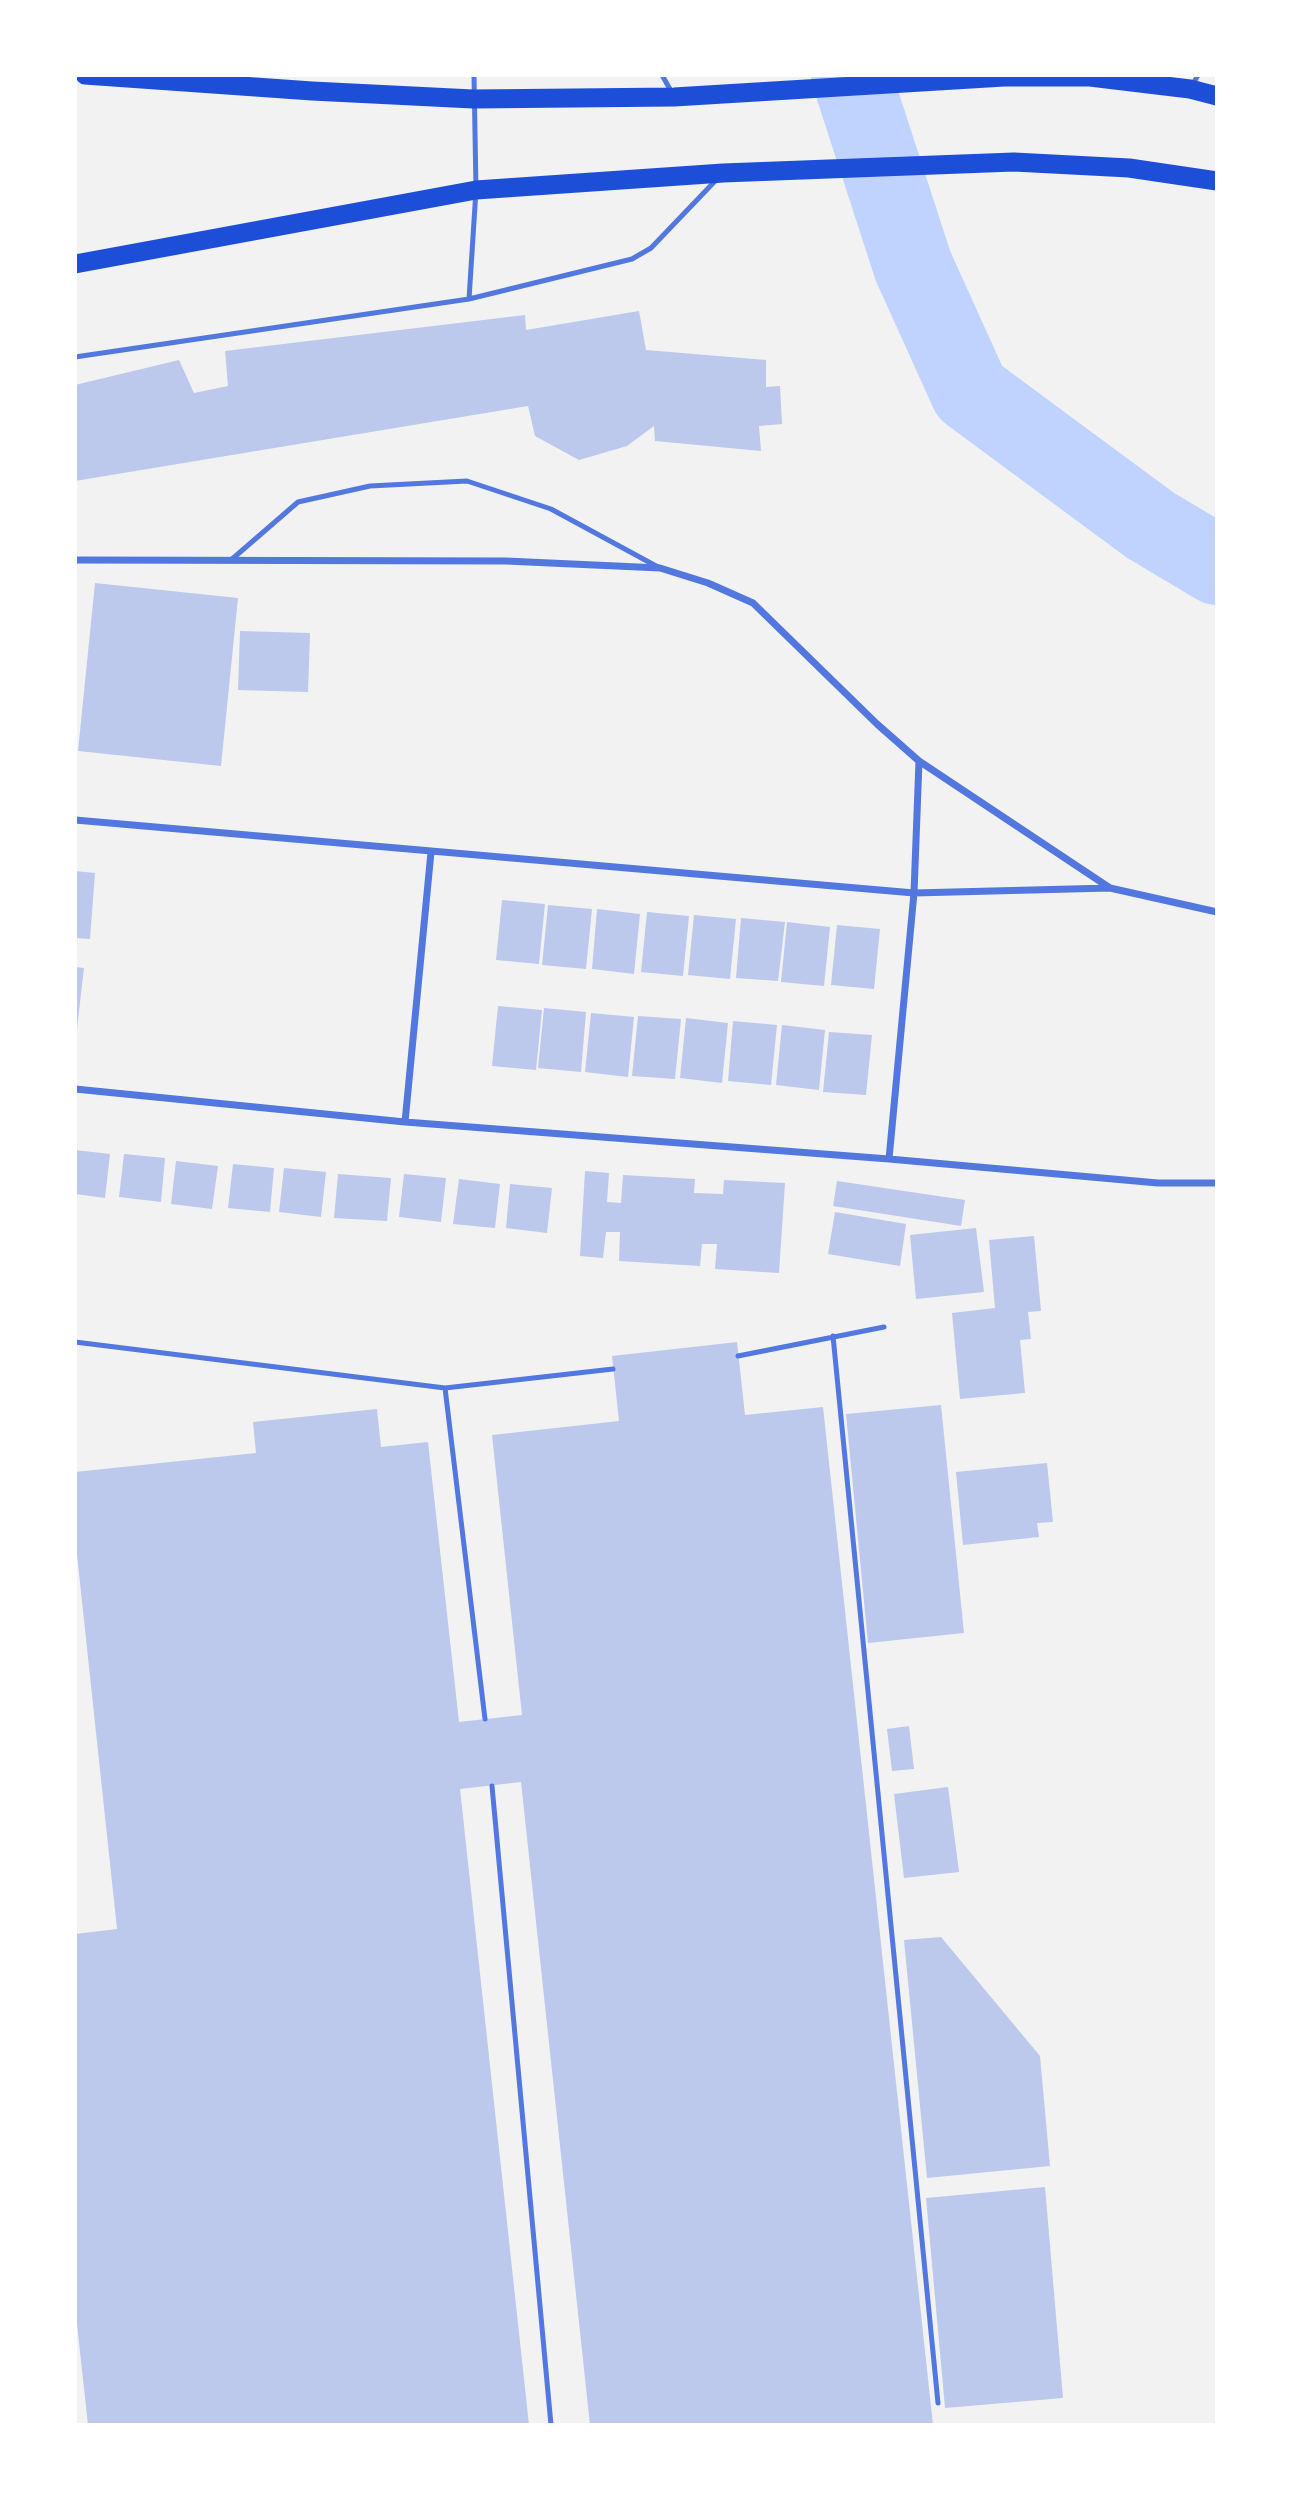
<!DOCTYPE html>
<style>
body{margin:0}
#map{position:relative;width:1292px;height:2500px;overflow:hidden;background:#f2f2f2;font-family:Overpass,sans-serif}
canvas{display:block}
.frame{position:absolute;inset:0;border:77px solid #fff;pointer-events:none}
</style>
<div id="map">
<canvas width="1292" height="2500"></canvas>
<div class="frame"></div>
</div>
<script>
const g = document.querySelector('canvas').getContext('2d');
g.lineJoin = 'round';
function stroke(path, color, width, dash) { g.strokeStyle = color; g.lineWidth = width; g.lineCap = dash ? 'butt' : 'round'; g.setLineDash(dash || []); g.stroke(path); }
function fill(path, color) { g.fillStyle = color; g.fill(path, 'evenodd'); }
const river = new Path2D(`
 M851,75l62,191 57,126 180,133 67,40`);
const building = new Path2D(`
 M639,311l7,39 120,10v27l14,-1 2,38 -23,2 2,25 -106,-10 -1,-15 -27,20 -48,14 -44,-24 -7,-30 -453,75v-96l104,-25 15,33 34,-7 -3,-35 300,-36 1,15z
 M95,583l143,15 -17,168 -143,-15z
 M240,631l70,2 -2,59 -70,-2z
 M75,871l20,2 -5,66 -15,-1z
 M502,900l43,4 -6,60 -43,-4z
 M548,905l44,4 -6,60 -44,-4z
 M597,909l43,5 -6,60 -42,-5z
 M647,912l42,4 -6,60 -42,-4z
 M694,915l42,4 -6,60 -42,-4z
 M741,918l44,4 -7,59 -42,-3z
 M787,922l43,5 -6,59 -43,-4z
 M837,925l43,4 -6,60 -43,-4z
 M75,967l9,1 -7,60h-2z
 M498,1006l44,4 -6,60 -44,-4z
 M544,1008l42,4 -5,60 -43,-4z
 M591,1013l43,4 -6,60 -43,-5z
 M638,1016l43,3 -6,60 -43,-3z
 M686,1018l42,5 -6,60 -42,-5z
 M733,1021l44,4 -6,60 -43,-4z
 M782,1025l43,5 -6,60 -43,-5z
 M829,1032l43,3 -6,60 -43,-3z
 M75,1150l35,4 -5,44 -30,-4z
 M124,1154l41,4 -4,44 -42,-5z
 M176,1161l42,5 -6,43 -41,-5z
 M233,1164l41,4 -4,44 -42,-4z
 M284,1168l42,4 -5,45 -42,-5z
 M585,1171l24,2 -2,29 14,1 2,-28 72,4 -1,14 29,1 1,-14 61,3 -6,90 -64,-4 2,-25h-15l-2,22 -81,-5 1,-29h-14l-3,26 -23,-2z
 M338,1174l53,4 -4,43 -53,-3z
 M404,1174l42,4 -5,44 -42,-5z
 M459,1179l41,5 -5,44 -42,-4z
 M837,1181l128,19 -4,26 -128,-20z
 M510,1184l42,4 -5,45 -41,-5z
 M835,1212l71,12 -6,42 -72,-12z
 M976,1228l8,64 -68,7 -6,-64z
 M1034,1236l7,75 -13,1 3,27 -11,1 5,53 -65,6 -8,-86 43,-5 -6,-68z
 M737,1342l8,73 78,-8 110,1018h-343l-69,-643 -61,7 69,636h-441l-13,-119v-372l42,-5 -42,-393v-64l181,-19 -3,-31 124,-13 4,38 47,-5 31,280 63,-7 -30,-280 127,-14 -7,-65z
 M941,1405l23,228 -96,10 -22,-229z
 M1047,1463l6,59 -16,1 2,14 -76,8 -7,-73z
 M909,1726l5,43 -22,2 -5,-42z
 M948,1787l11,85 -55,6 -10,-84z
 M941,1937l99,119 10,110 -123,12 -23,-238z
 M1045,2187l18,211 -118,10 -19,-210z`);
const service = new Path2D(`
 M662,75l9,16
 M1192,86l6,-11
 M469,299l7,-109 -2,-115
 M75,357l394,-58 163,-40 19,-11 67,-70
 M231,560l67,-58 72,-16 97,-5 84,28 107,58
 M833,1336l105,1067
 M75,1342l370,46 168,-19
 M738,1356l146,-29
 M445,1388l40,331
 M492,1786l59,639`);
const minor = new Path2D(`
 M75,560l431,1 154,7 48,15 45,20 124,121 42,37 191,127
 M75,820l839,73 196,-5 107,24
 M75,1089l330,33 484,37 269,24h59
 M405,1122l26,-270
 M889,1159l25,-266 5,-132`);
const trunk = new Path2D(`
 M85,75l227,16 161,8 201,-2 330,-20h86l100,12 27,7
 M75,264l401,-74 247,-17 291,-11 115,6 88,13`);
stroke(river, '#bfd3fe', 80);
fill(building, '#bdc9ec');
stroke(service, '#5277de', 5);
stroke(minor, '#5277de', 7);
stroke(trunk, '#1d4ed8', 19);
</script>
